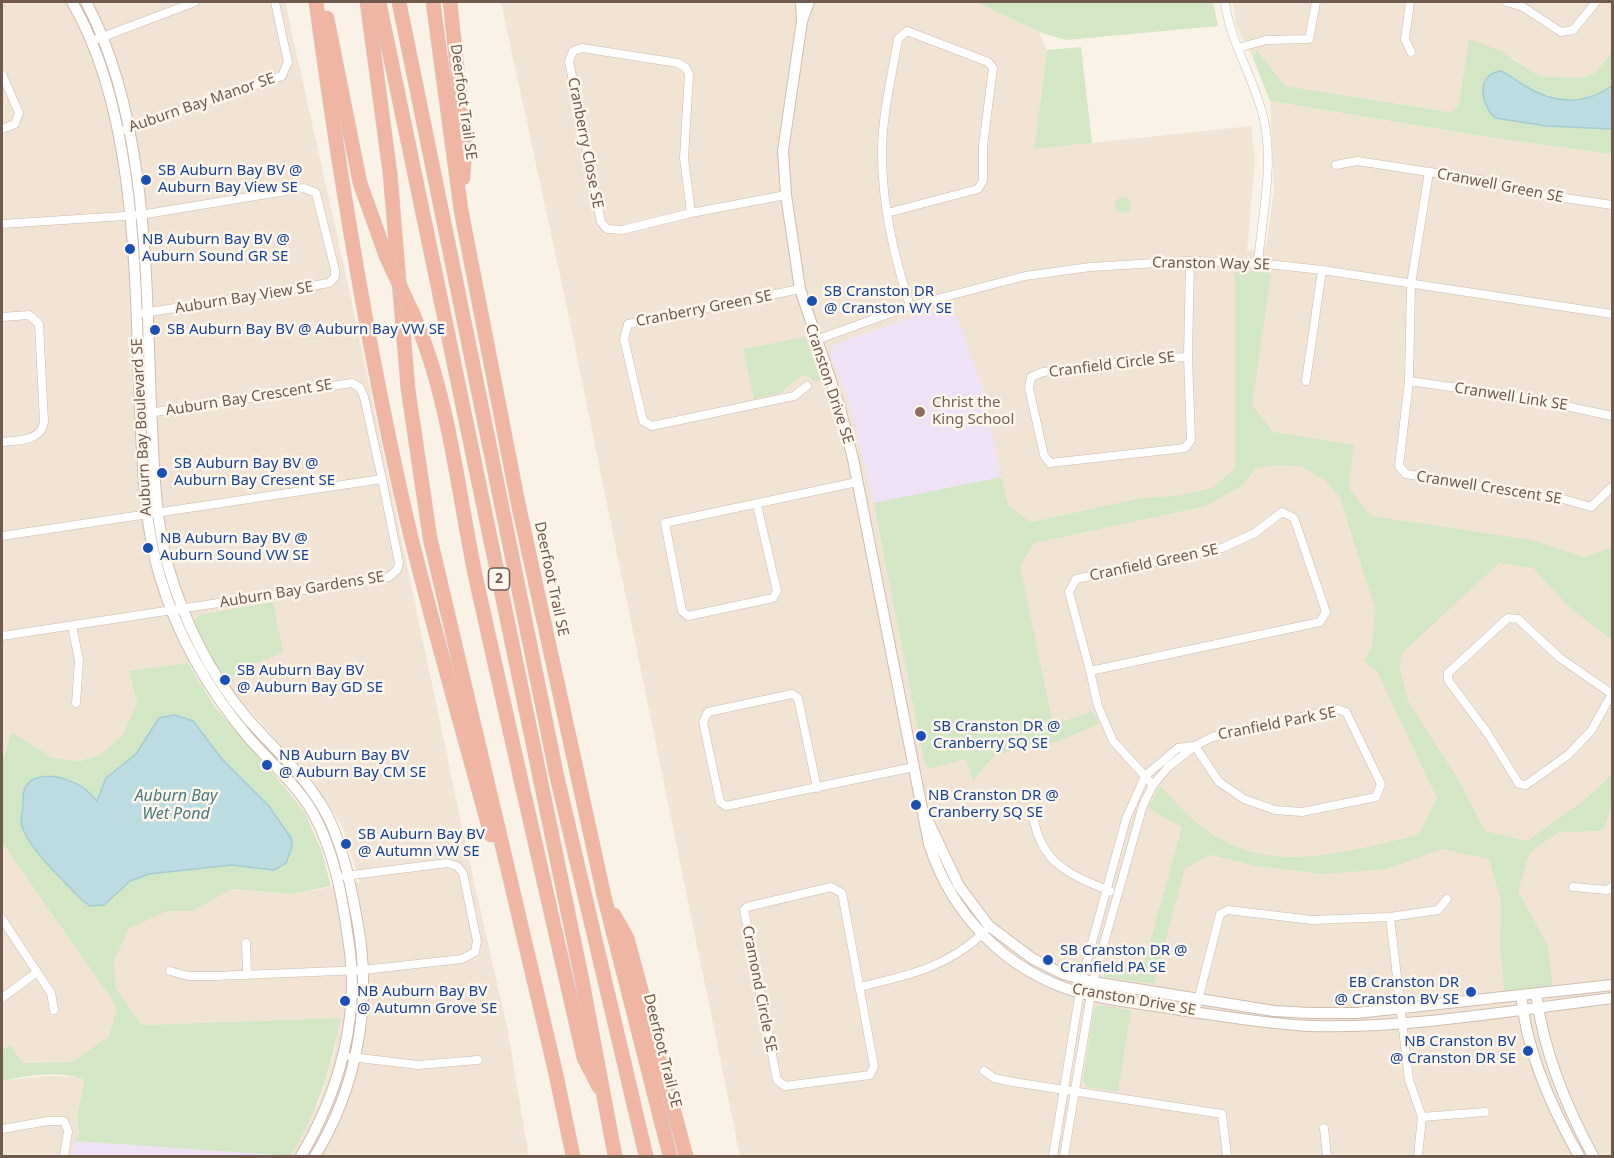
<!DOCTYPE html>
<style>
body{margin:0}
#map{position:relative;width:1614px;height:1158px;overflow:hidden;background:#faf2e6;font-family:"Noto Sans",sans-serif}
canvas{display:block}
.frame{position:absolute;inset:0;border:3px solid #70594d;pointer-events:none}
</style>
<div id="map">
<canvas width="1614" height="1158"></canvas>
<div class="frame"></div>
</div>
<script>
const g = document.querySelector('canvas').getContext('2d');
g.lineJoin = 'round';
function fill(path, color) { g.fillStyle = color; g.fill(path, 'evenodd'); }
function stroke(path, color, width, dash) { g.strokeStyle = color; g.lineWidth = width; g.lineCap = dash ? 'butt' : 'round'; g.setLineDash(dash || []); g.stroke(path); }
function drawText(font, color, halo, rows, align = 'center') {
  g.font = font + ' "Noto Sans",sans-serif'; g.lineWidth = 5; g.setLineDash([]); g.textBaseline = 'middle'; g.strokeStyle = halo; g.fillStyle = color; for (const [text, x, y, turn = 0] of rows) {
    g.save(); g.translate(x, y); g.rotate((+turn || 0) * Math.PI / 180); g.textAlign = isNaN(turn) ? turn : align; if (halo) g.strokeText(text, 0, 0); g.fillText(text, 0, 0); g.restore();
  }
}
const residential = new Path2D(`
 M2,2h283l64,287 119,566 39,172 22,129h-238l29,-56 15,-49 4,-33 -197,7 -26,-37 -2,-27 7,-22 8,-11 13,-7 26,-10h25l39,-22 60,5 68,-12 -18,-56 -33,-50 -84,-93 17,-14 41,-16 -78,-5 -17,15 -59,9 8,31 -16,34 -21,18 -20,6 -27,-3 -41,-26 -10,29z
 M501,2h475l63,30 8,18 -13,99 217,-23 4,32 -8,93 19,-4 8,-58 -4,-88 223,37 119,16v1002h-872l-174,-853z
 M1233,2h379v49l-16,21 -15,6 -43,-2 -25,-19 -62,55 -166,-26 -28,-36 -4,8 -17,-32z
 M2,843l113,161 1,7 -7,25 -37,26 -49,1 -12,-18 -9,4z
 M43,1076l33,1 8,3 -7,39 2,17 -7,20h-70v-75z`);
const education = new Path2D(`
 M952,303l30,83 19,91 -127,26 -27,-108 -17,-40 3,-10z
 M75,1141l216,15h-219z`);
const green = new Path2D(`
 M976,2h237l5,24 -152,14 -27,-8z
 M1469,39l32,12 38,25 42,2 15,-6 16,-21v103l-119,-16 -223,-37 -17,-43 4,-8 28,36 165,26 9,-7z
 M1081,47l11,96 -58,6 13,-99z
 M1115 205a8 8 0 1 1 16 0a8 8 0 1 1-16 0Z
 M1235,270l36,3 -19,132 21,27 81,13 -5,43 22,28 160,24 53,17 28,-9v92l-46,-36 -33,-36 -34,-5 -97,90 -2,17 8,31 51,80 26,50 42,10 59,-42 26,-25v29l-8,25 -5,3 -40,1 -29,20 -12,39 30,55 5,43 -48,4 -5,-44 1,-48 -12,-42 -47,-10 -55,20 -64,5 -66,-8 -47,-11 -25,13 -31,116 -50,-7v-12l38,6 40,-144 -34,-19 12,-22c16,16 31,34 50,47 66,44 139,17 209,2l18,-37 -60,-127 -13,-10 8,-14 3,-38 -35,-112 -15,-17 -24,-14 -25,-1 -20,3 -15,18 -35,20 -172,37 -14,23 32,154 6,3 35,-12 6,13 -42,18 -62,12 -22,27 -7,-22 -37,10 -5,-9 -50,-257 127,-26 8,30 23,15 110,-24 34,-2 36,-8 23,-19z
 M805,337l16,43 -5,2 -9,-7 -6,1 -21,17 -26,6 -11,-50z
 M273,602l10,51 -41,16 -17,14 -32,-61 6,-7z
 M188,663l27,44 68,78 22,28 16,36 10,37 -39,8 -60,-5 -39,22h-25l-39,17 -15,33 2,27 26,37 198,-7c-8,50 -23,94 -49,138l-216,-15 4,-6 -2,-16 7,-39c-23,-11 -59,-4 -82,1v-32l9,-4 12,18 49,-1 37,-26 7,-25 -1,-7 -113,-161v-82l10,-29 41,26 27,3 20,-6 21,-18 16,-34 -8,-32z
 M1099,1005l32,5 -13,82 -30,-5 -5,-5 10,-67 1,-6z`);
const water = new Path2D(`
 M1501,71c9,4 15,10 24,15 29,18 58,20 87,0v43l-65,-3 -52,-8c-15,-14 -19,-44 6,-47z
 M175,715l18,6 29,38 46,46 23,33 1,9 -6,16 -12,7 -43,-5 -82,9 -19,7 -26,24 -14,1 -9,-7c-18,-19 -50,-48 -59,-72 -3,-10 2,-17 1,-27 -1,-34 42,-25 61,-12 5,4 9,9 13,13l9,-23 30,-24 23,-36z`);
const street = new Path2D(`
 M1225,2c5,41 30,77 39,118 10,47 -2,96 -6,143
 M1410,2l-5,37 6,13
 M1507,2l16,5 38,25 12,-2 23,-28
 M92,41l103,-39
 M1238,48l28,-8 43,-1 7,-37
 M2,74l17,39 -4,11 -13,5
 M124,130l158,-54 6,-14 -13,-60
 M1336,165l21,-4 72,11
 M1612,205l-95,-14 -36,-11 -52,-8 -18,112 -2,97 -10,85 7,8 157,25 28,8 21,-20
 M691,213l-7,-55 5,-84 -3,-6 -8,-5 -96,-15 -9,3 -4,10 32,161 6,7 15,1 69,-17 95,-18
 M887,213l91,-24 5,-8v-35l10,-78 -5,-6 -81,-31 -9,8c-6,37 -16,76 -16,114 0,53 12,103 28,153
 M2,224l138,-9 164,-27 12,5 19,77v7l-6,6 -185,30
 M800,289l-172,35 -4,15 19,82 9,5 142,-30 13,-10
 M2,317l27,-2 10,9 5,98c-3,20 -27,18 -42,20
 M816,340l94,-34 115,-30 65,-9 100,-6 68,2 64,7 290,44
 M1188,357l-42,2 -103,13 -12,5 -2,11 15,67 6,8 135,-15 6,-8 -3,-83 2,-96
 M1306,381l16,-111
 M1409,381l119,17 84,18
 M757,505l20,86 -4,7 -85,18 -6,-5 -17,-88 192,-41
 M1282,512l12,6 32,94 -6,10 -230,49 -21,-79 7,-13 146,-31 33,-15z
 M2,536l380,-57 -18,-82 -4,-9 -8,-5 -204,30
 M1508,618l10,1 42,39 52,36 -21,37 -23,24 -42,30 -7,-1 -31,-50 -40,-54v-7z
 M72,626l7,34 -3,43
 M2,636l387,-59 8,-7 2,-7 -17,-84
 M1090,671l8,35 15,35 40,44
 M817,788l-19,-90 -6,-4 -84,18 -5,10 17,80 6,4 188,-39
 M1032,807c5,53 32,66 78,84
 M831,887l11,6 32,173 -4,9 -85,11 -8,-6 -33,-170 3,-3z
 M1573,887l34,3 5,-3
 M1390,917l19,163 13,37 -4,39
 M2,919l35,53 -35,26
 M246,943l1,32
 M170,971l18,5h27l148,-6 99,-11 13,-7 2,-11 -14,-68 -6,-7 -10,-3 -102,13
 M37,972l14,21 3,17
 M859,987c47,-11 90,-20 125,-55
 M1195,1012l25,-98 8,-4 84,10 78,-3 48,-7 9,-11
 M351,1057l67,8 60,-5
 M984,1071l10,7 19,4 209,32 5,42
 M1422,1117l63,-5
 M1324,1128l3,28
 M2,1129l46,-8h16l4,10 -4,25
 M1053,1156l29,-177 44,-160 19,-43 33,-28 15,-2
 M1064,1156l29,-174 50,-177 10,-20 15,-18 27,-21 17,-9 125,-28 9,3 35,72 -5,13 -74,15 -27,-2 -31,-11 -25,-17 -24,-36`);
const secondary = new Path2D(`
 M72,2c66,112 63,283 68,410 3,56 4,112 20,165 18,60 49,114 89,161 22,25 47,46 64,75 21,38 29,82 35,125 13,77 -8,152 -47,218
 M86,2c62,115 60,276 65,404 3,54 3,108 17,160 16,55 42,108 79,152 27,31 59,58 79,95 18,34 25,74 32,112 14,80 -1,162 -43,231
 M801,2l1,18
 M809,2l-7,19 -19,130 3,44 14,94 40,119 13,51 76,385c23,71 76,126 148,148 33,9 69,12 103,18 43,6 86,14 130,16 96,3 206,-16 302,-28
 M928,821l31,65 30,40 44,33 30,15 30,8 181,29 36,2h47l255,-28
 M1537,1000c8,55 30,108 56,156
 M1522,1002c6,54 31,108 57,154`);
const highway = new Path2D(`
 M316,2c24,178 53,356 94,531 25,101 54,202 81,302
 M367,2l23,171 18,216 22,149 125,532 18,86
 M379,2l203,978 33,176
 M399,2l158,775 89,379
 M433,2l28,208 57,293 86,393 66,260
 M450,2l15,140 -2,36
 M327,18l33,165 26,73
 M413,314c36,81 45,179 63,265 35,160 72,319 108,479l15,29
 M614,915l13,23 59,218`);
const highwayBridge = new Path2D(`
 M386,256l27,58`);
const markers = [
 [146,180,6,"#1a4fb4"],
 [130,249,6,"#1a4fb4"],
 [812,301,6,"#1a4fb4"],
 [155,330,6,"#1a4fb4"],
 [920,412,6,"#8d6e63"],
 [162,473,6,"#1a4fb4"],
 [148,548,6,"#1a4fb4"],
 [225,680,6,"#1a4fb4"],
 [921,736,6,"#1a4fb4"],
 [267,765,6,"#1a4fb4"],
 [916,805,6,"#1a4fb4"],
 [346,844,6,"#1a4fb4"],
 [1048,960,6,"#1a4fb4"],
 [1471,992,6,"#1a4fb4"],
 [345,1001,6,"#1a4fb4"],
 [1528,1051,6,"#1a4fb4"]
];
const shields = [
 [499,579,21]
];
const shieldNames = [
 ["2",499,579]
];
const streetNames = [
 ["Deerfoot Trail SE",463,102,82],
 ["Auburn Bay Manor SE",202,103,-19],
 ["Cranberry Close SE",585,143,79],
 ["Cranwell Green SE",1500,186,11],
 ["Cranston Way SE",1211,264,1],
 ["Auburn Bay View SE",244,298,-9],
 ["Cranberry Green SE",704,309,-11],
 ["Cranfield Circle SE",1112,365,-7],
 ["Cranston Drive SE",829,384,72],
 ["Cranwell Link SE",1511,397,9],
 ["Auburn Bay Crescent SE",249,398,-9],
 ["Auburn Bay Boulevard SE",142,427,-93],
 ["Cranwell Crescent SE",1489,488,9],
 ["Cranfield Green SE",1154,563,-12],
 ["Deerfoot Trail SE",551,579,78],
 ["Auburn Bay Gardens SE",302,590,-9],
 ["Cranfield Park SE",1277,724,-11],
 ["Cramond Circle SE",759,989,79],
 ["Cranston Drive SE",1134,1000,10],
 ["Deerfoot Trail SE",662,1051,76]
];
const transitNames = [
 ["SB Auburn Bay BV @",158,171],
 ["Auburn Bay View SE",158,188],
 ["NB Auburn Bay BV @",142,240],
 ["Auburn Sound GR SE",142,257],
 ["SB Cranston DR",824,292],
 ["@ Cranston WY SE",824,309],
 ["SB Auburn Bay BV @ Auburn Bay VW SE",167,330],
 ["SB Auburn Bay BV @",174,464],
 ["Auburn Bay Cresent SE",174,481],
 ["NB Auburn Bay BV @",160,539],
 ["Auburn Sound VW SE",160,556],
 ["SB Auburn Bay BV",237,671],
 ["@ Auburn Bay GD SE",237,688],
 ["SB Cranston DR @",933,727],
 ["Cranberry SQ SE",933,744],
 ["NB Auburn Bay BV",279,756],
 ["@ Auburn Bay CM SE",279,773],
 ["NB Cranston DR @",928,796],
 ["Cranberry SQ SE",928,813],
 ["SB Auburn Bay BV",358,835],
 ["@ Autumn VW SE",358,852],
 ["SB Cranston DR @",1060,951],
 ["Cranfield PA SE",1060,968],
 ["EB Cranston DR",1459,983,"right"],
 ["@ Cranston BV SE",1459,1000,"right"],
 ["NB Auburn Bay BV",357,992],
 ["@ Autumn Grove SE",357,1009],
 ["NB Cranston BV",1516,1042,"right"],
 ["@ Cranston DR SE",1516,1059,"right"]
];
const educationNames = [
 ["Christ the",932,403],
 ["King School",932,420]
];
const waterNames = [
 ["Auburn Bay",176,796],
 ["Wet Pond",176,814]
];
fill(residential, '#f1e4d5');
fill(education, '#efe2f6');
fill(green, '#d3e6c6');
fill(water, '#bcdce1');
stroke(water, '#a3cbd2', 1.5);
stroke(street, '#cabaad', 9);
stroke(secondary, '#cfbcae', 12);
stroke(highway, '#d7d1cd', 15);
stroke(street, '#fff', 8);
stroke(secondary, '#fff', 10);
stroke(highway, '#eeb6a3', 14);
stroke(highwayBridge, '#d7d1cd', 15, []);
stroke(highwayBridge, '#eeb6a3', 14);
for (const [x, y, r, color] of markers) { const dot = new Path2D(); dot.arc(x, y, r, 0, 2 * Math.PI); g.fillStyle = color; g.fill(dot); stroke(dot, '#fdf6eb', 2); }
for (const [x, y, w] of shields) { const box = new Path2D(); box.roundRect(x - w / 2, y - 11, w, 22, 4.5); g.fillStyle = '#fdf6eb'; g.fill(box); stroke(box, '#70594d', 1.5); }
drawText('bold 14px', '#70594d', null, shieldNames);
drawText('15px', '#70594d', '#fdf6eb', streetNames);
drawText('15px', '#164399', '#fdf6eb', transitNames, 'left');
drawText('15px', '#785e54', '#fdf6eb', educationNames, 'left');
drawText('italic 16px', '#497981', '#fdf6eb', waterNames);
</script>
